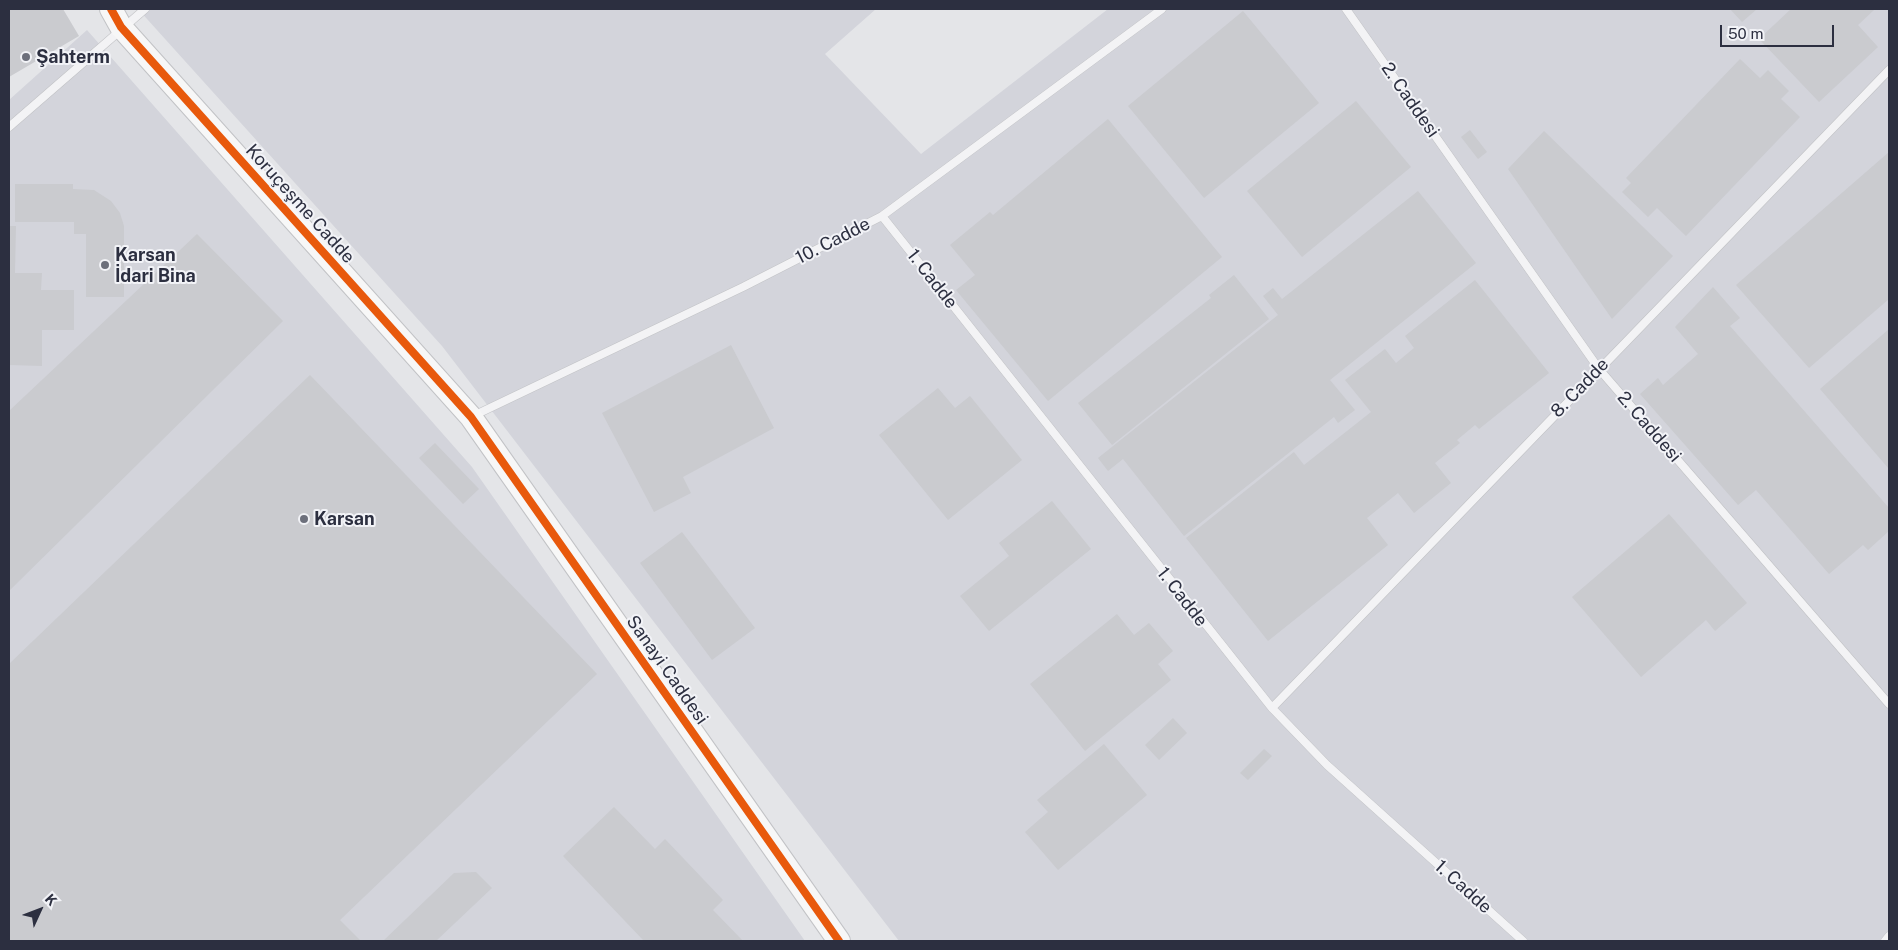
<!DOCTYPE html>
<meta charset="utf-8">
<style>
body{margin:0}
#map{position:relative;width:1898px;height:950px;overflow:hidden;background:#e4e5e8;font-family:"Public Sans",sans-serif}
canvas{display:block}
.frame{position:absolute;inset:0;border:10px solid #2c2f40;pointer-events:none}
.north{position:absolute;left:15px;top:885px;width:50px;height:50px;-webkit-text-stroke:4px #f2f3f7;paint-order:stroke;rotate:47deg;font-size:14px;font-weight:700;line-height:20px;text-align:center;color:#2c2f40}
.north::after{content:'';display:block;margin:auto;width:18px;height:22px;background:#2c2f40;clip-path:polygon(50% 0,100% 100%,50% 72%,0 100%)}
.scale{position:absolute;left:1720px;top:25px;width:114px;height:22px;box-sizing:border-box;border:2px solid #2c2f40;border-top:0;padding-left:6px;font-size:15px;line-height:18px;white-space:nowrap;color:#2c2f40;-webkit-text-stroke:4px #f2f3f7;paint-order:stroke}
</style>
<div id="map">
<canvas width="1898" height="950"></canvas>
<div class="frame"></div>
<div class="north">K</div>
<div class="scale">50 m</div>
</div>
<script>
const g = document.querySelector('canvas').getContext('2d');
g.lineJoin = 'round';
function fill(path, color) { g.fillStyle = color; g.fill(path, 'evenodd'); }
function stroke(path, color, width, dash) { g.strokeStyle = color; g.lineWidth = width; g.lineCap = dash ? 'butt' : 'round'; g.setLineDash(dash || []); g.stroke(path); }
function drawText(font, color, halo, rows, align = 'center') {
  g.font = font + ' "Public Sans",sans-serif'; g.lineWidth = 4; g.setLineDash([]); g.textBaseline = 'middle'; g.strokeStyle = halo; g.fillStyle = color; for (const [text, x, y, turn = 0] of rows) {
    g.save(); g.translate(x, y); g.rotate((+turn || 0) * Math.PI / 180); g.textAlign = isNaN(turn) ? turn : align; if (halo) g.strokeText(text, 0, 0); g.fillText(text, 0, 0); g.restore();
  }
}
const built = new Path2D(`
 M138,9h738l-51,45 96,100 187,-145h781v932h-990l-457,-595z
 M87,30l385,437 333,474h-796v-841z`);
const building = new Path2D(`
 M9,9h54l16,27 -70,41z
 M1730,9h27l-15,13z
 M1791,9l83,1 -16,15 20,22 -59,55 -60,-63z
 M1243,11l76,92 -115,95 -76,-92z
 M1740,59l20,19 8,-8 21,21 -8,8 19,18 -114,119 -29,-28 -9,9 -26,-25 9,-9 -5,-5z
 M1356,101l55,66 -109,90 -55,-66z
 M1108,119l114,138 -174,144 -92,-111 19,-15 -25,-30 40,-33 3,3z
 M1470,130l17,22 -9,7 -17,-22z
 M1544,131l129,125 -61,63 -104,-150z
 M1889,152v147l-80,69 -73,-83z
 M15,184h58v5l21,1 17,11 9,12 4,13v71h-38v-63h-12v-12h-59z
 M1418,191l58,72 -146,117 25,30 -17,13 -4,-6 -150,119 -61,-77 -15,12 -10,-13 180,-143 -15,-19 10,-8 9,11z
 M9,226h7l-1,47h27l-1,17h33v40h-32v36l-33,-1z
 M197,234l86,87 -274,270v-180z
 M1234,275l35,44 -157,126 -34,-42 133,-105 -2,-3z
 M1475,280l74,93 -70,56 -4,-4 -18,15 3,3 -25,20 16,20 -37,30 -16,-20 -31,25 21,27 -120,96 -82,-103 108,-86 10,13 67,-53 -26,-32 40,-31 11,14 18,-15 -9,-12z
 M1713,287l27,31 -10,8 159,182v23l-21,19 -5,-5 -34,29 -73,-84 -18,15 -98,-111 18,-16 5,7 35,-31 -23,-27z
 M1889,329v140l-69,-80z
 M731,345l43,83 -91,49 8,16 -37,19 -52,-99z
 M310,375l287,299 -257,246 21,21h-352v-277z
 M938,388l17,20 15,-12 52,64 -74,60 -69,-85z
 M435,443l44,46 -16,15 -44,-46z
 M1052,501l39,48 -102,82 -29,-35 49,-40 -10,-13z
 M1669,514l78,89 -32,28 -9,-11 -65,57 -69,-80z
 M682,532l73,96 -43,32 -72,-97z
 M1117,614l17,21 15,-12 24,28 -15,13 13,16 -86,71 -55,-67z
 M1173,718l14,15 -28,27 -14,-15z
 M1104,744l43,51 -89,75 -33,-38 23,-20 -11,-12z
 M1264,749l8,7 -24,24 -8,-7z
 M614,807l41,42 10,-10 58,61 -10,10 30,31h-99l-81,-85z
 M476,872l16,16 -56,53h-53l71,-68z`);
const lane = new Path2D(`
 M1346,9l253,360 290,335
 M9,127l136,-118
 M882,216l390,492 55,57 196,176
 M473,416l270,-129 139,-71 280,-207
 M1272,708l617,-638
 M1885,941l4,-5`);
const secondary = new Path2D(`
 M111,9l10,18 350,390 368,524`);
const cycleway = new Path2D(`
 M111,9l10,18 350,390 368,524`);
const markers = [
 [26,57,5,"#6c6f7b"],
 [105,265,5,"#6c6f7b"],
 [304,519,5,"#6c6f7b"]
];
const poiNames = [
 ["Şahterm",36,57],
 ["Karsan",115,255],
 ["İdari Bina",115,276],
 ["Karsan",314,519]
];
const streetNames = [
 ["2. Caddesi",1410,100,55],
 ["Koruçeşme Cadde",300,204,48],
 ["10. Cadde",833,241,-27],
 ["1. Cadde",932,279,52],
 ["8. Cadde",1580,388,-46],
 ["2. Caddesi",1649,427,49],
 ["1. Cadde",1182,597,52],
 ["Sanayi Caddesi",667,670,55],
 ["1. Cadde",1463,887,42]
];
fill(built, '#d3d4db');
fill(building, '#cacbcf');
stroke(lane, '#c2c3c6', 9);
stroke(secondary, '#c2c3c6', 24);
stroke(lane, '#f3f3f5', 8);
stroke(secondary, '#f7f7f7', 22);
stroke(cycleway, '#e8590c', 8);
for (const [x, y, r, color] of markers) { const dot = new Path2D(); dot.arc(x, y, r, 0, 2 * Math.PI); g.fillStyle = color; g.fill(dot); stroke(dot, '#f2f3f7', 2); }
drawText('bold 18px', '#2c2f40', '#f2f3f7', poiNames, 'left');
drawText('18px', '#2c2f40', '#f2f3f7', streetNames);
</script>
